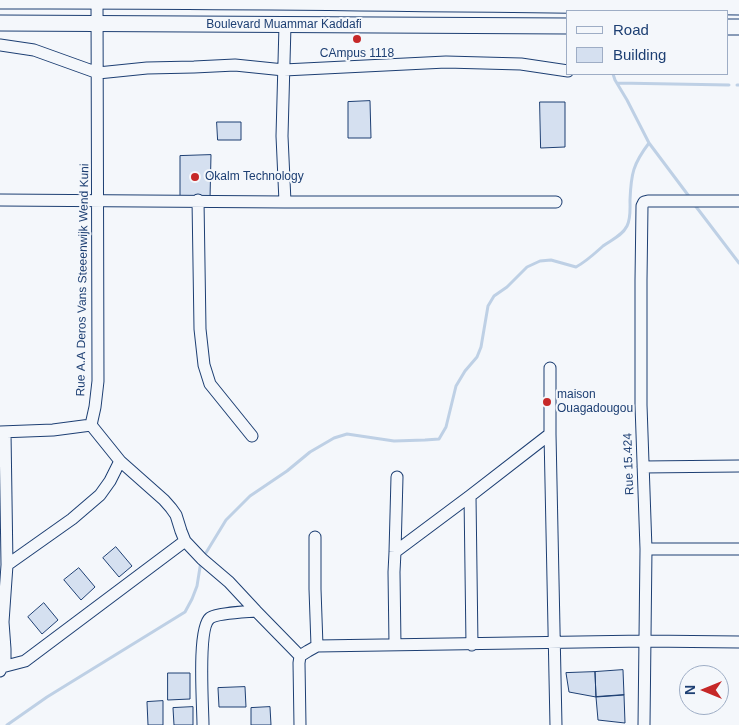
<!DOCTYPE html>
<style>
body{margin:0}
#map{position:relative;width:739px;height:725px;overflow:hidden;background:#f4f7fb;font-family:Helvetica,sans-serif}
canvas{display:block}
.legend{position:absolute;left:566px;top:10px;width:162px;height:65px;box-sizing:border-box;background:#f4f7fb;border:1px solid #9eadc5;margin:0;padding:6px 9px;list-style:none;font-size:15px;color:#1d3f73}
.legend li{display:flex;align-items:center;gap:10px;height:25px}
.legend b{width:25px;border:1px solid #9eadc5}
.north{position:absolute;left:679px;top:665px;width:50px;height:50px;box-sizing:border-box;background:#f4f7fb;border:1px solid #9eadc5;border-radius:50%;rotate:270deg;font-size:14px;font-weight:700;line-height:20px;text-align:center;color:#1d3f73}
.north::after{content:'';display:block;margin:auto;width:18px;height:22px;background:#c62828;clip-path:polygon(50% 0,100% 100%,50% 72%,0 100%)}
</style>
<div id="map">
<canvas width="739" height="725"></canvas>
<ul class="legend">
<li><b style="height:6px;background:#f4f7fb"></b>Road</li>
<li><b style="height:14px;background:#d5e0f0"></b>Building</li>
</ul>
<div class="north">N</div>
</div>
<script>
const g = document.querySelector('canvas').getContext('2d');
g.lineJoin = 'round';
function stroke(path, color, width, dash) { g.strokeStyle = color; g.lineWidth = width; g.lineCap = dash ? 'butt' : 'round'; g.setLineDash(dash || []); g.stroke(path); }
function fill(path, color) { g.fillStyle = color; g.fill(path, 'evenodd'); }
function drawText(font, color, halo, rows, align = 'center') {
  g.font = font + ' Helvetica,sans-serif'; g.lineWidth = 4; g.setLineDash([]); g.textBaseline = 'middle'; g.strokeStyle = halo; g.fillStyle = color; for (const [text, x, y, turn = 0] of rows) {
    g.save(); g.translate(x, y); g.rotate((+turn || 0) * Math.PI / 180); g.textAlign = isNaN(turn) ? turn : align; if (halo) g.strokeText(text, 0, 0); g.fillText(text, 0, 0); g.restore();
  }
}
const stream = new Path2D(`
 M613,74l2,6 12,20 22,43 42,56
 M617,83l112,2
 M737,85h2
 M694,204l45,59
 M7,725l40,-28 138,-85 7,-13 5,-13 4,-25 25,-41 24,-24 37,-25 23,-19 24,-14 13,-4 47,7 31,-1 14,-1 7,-12 10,-41 9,-15 12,-14 4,-10 7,-41 6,-10 13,-9 20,-20 13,-6 11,-1 25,7c11,-6 18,-13 27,-21 8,-6 19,-10 24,-20 4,-8 3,-17 3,-26 1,-26 3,-36 19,-57`);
const building = new Path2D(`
 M370,101l1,37h-23v-36z
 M540,102h25v45l-24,1z
 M217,122h24v18h-23z
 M211,155l-1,44 -30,-1v-42z
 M116,547l16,19 -13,11 -16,-19z
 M79,568l16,19 -14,13 -17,-20z
 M44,603l14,17 -16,14 -14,-17z
 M623,670l1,25 -28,2 -1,-25z
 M595,672l1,25 -27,-5 -3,-19z
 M168,673h22v26l-22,1z
 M245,687l1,20h-27l-1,-19z
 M624,695l1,28 -27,-3 -2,-23z
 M163,701v24h-15l-1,-23z
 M193,707v18h-19l-1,-17z
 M270,707l1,18h-20v-17z`);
const minor = new Path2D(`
 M0,45l34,5 64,23 49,-5 47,-1 41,-2 49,5 162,-8 75,2 47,7
 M0,200l285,2h271
 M198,200l2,129 4,36 6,19 42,52
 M285,202l-3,-66 3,-111
 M550,368v66l6,291
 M91,425l4,-18 3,-26 -1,-381
 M91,425l29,36 44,39 7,8 5,7 5,16 4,10 17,18 27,23 27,29 44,45
 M0,432l53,-2 38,-5
 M643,467l96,-1
 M470,496l2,149
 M315,537v52l2,57
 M646,549h93
 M395,552l75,-56 80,-62
 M7,565l65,-46 28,-24 10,-14 10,-20
 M395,645l-1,-73 1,-20 2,-75
 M300,656l8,-5 9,-5 328,-5 94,1
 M2,667l23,-6 160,-120
 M0,671l5,-12v-10l-2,-27 4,-57 -2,-133
 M203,725c0,-18 -6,-97 7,-107 7,-5 35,-6 46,-7
 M300,725l-1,-62 1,-7
 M644,725l2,-176 -5,-144v-125l1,-74 2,-4 4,-1h91`);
const major = new Path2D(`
 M0,1c246,-1 493,4 739,6
 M0,23l568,3
 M728,27h11`);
const markers = [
 [357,39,5,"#c62828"],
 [195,177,5,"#c62828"],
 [547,402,5,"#c62828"]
];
const streetNames = [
 ["Boulevard Muammar Kaddafi",284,25],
 ["Rue A.A Deros Vans Steeenwijk Wend Kuni",83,280,-89],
 ["Rue 15.424",629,464,-92]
];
const poiNames = [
 ["CAmpus 1118",357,54,"center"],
 ["Okalm Technology",205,177],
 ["maison",557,395],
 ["Ouagadougou",557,409]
];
stroke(stream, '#bed0e5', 3);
fill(building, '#d5e0f0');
stroke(building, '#1d3f73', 1);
stroke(minor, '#1d3f73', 13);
stroke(major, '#1d3f73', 17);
stroke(minor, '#f4f7fb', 11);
stroke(major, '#f4f7fb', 15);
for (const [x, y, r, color] of markers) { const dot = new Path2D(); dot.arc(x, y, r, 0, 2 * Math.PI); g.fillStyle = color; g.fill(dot); stroke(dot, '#f4f7fb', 2); }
drawText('12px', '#1d3f73', '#f4f7fb', streetNames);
drawText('12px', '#1d3f73', '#f4f7fb', poiNames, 'left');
</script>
